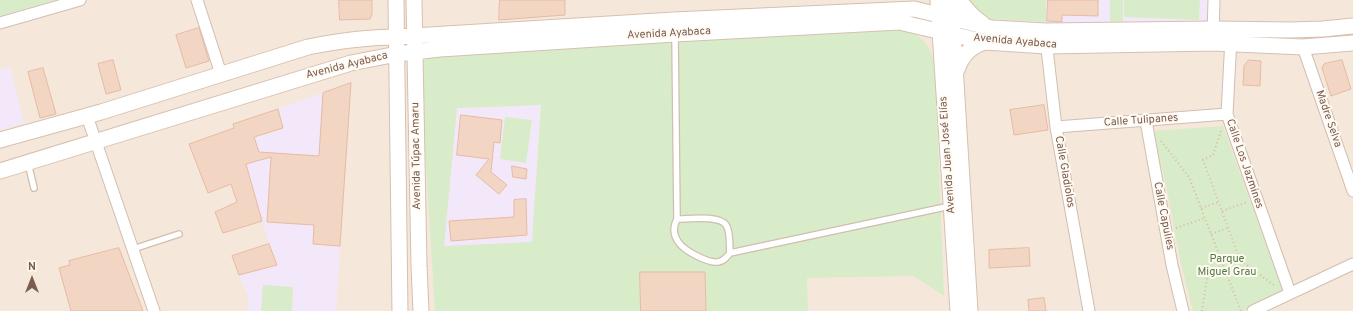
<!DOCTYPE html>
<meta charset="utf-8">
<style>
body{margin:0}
#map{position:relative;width:1353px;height:311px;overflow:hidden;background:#fdf6ec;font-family:Overpass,sans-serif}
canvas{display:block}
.north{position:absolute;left:12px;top:259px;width:40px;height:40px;-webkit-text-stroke:3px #fffaf3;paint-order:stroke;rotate:0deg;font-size:11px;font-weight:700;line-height:16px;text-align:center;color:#7a5c4d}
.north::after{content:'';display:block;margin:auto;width:14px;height:18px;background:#7a5c4d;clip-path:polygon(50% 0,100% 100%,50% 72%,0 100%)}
</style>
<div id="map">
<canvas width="1353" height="311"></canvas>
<div class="north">N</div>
</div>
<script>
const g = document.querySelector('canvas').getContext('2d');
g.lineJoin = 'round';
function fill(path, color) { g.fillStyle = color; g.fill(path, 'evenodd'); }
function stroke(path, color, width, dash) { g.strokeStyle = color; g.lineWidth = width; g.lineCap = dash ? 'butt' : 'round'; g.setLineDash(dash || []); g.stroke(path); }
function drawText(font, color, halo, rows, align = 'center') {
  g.font = font + ' Overpass,sans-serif'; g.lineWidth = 4; g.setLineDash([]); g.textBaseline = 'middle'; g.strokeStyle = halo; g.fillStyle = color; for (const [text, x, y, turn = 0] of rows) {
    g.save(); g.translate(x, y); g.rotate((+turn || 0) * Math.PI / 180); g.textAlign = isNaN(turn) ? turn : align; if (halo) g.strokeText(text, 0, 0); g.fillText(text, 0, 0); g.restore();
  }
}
const residential = new Path2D(`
 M0,0h1353v311h-1353z`);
const education = new Path2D(`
 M967,0h242l-1,21 -4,5 -154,-3 -60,-4z
 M10,67l14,56 -24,7v-60z
 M351,83l-15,228h-88v-15l-9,-21 38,-10 -9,-25 -22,-76 -13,-40z
 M541,105l-9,137 -88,5 13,-139z`);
const green = new Path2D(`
 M0,0h55l-55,16z
 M967,0h79v22l-56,-3 -7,-3z
 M1110,0h13v23l-13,-1z
 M1124,0h76l-1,20 -75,-3z
 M901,27c20,9 26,14 34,35l9,234 -30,-20 -107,2 1,33h-373l-15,-242 3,-7 7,-7zM541,105l-9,137 -88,4 13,-138z
 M505,117l27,3 -6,43 -26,-4z
 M1223,126l60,166 -40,19h-50l-12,-47 -14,-74 -14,-59z
 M263,285l30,2 -1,24h-31z`);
const building = new Path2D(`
 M339,0h33v14l-2,5 -30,1z
 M500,0h65v15l-66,5z
 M1048,0h50v16l-36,-1v7l-15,-1z
 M199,28l10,33 -23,7 -10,-33z
 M113,60l8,30 -15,4 -8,-30z
 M1249,60l12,1 -1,25 -17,-1 1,-19z
 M1342,60l9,29 -20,7 -9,-28 2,-4z
 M43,68l13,46 -16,4 -12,-46z
 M351,83l-11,163 -27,-2 1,-19 -47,-3 4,-65 -25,7 16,57 -39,12 -8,-21 22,-10 -6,-18 -23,9 -19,-49 45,-16 -1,-4 45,-15 5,19 -29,9 5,15 60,4 4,-63z
 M1044,105l4,25 -34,5 -4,-25z
 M461,115l41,5 -2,23 -6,-1 -3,30 16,13 -8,9 -23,-19 13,-16 -32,-4z
 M512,166l15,3 -1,10 -13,-2z
 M526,199l1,36 -76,6 -2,-20 65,-4v-17z
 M269,244l8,21 -38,10 -7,-19z
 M119,248l24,63h-72l-12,-43 11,-3 -1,-4z
 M1029,248l1,18 -41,2v-18z
 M640,272h65l1,39h-65z
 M1044,298l2,13h-17l-1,-11z`);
const path = new Path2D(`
 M1221,131l-8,24 -10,5 37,100 35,26
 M1161,141l28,36 52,134
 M1201,208l18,-6
 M1222,211l25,-9
 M1176,228l29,-10
 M1211,234l17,-6
 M1202,311l6,-40 15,-5`);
const lane = new Path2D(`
 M675,34l2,185c12,0 42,-4 49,6 5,7 3,20 4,28
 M28,163l6,25
 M677,219c-9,18 5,30 20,37 6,3 14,7 21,6 6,-1 9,-5 12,-9l220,-47
 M133,249l46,-15`);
const street = new Path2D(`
 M197,0l24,74
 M0,23l80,-23
 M1213,35l1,-35
 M1231,38l-4,76 63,179
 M1046,40l10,87 33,184
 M1303,47l50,144
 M87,116l67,195
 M1146,121l26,144 11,46
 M1056,127l171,-13
 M1253,311l100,-47`);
const secondary = new Path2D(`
 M396,0l4,311
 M414,0l5,266 2,45
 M938,0l20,311
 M951,0l19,311
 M959,0c7,9 13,17 23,23
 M957,70c5,-15 13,-23 28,-28
 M0,140l101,-28 207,-65c30,-6 58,-10 89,-10l277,-17 240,-11 78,19 54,3 167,-2 77,1 33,-1 30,-3
 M0,171l351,-108 46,-9 43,-5 235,-15 224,-12 86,20 61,4 167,-3 90,4 50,-4`);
const streetNames = [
 ["Avenida Ayabaca",669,34,-3],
 ["Avenida Ayabaca",1015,42,5],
 ["Avenida Ayabaca",347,66,-14],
 ["Madre Selva",1328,119,71],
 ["Calle Tulipanes",1141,121,-4],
 ["Avenida Juan José Elías",948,155,-94],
 ["Avenida Túpac Amaru",417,156,-91],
 ["Calle Los Jazmines",1244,164,71],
 ["Calle Gladiolos",1064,172,80],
 ["Calle Capulies",1163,216,79]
];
const parkNames = [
 ["Parque",1227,260],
 ["Miguel Grau",1227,273]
];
fill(residential, '#f5e8da');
fill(education, '#f3e8fa');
fill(green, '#d8ecc9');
fill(building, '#f3d5c3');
stroke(building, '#e6bba3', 1);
stroke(lane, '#d1beb0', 8);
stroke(street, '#d1beb0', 13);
stroke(secondary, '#d6c0b0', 17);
stroke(path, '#d9b8a5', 2, [1, 3]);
stroke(lane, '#fff', 5.5);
stroke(street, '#fff', 11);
stroke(secondary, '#fff', 15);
drawText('11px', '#7a5c4d', '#fffaf3', streetNames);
drawText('11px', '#537a41', '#fffaf3', parkNames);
</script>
